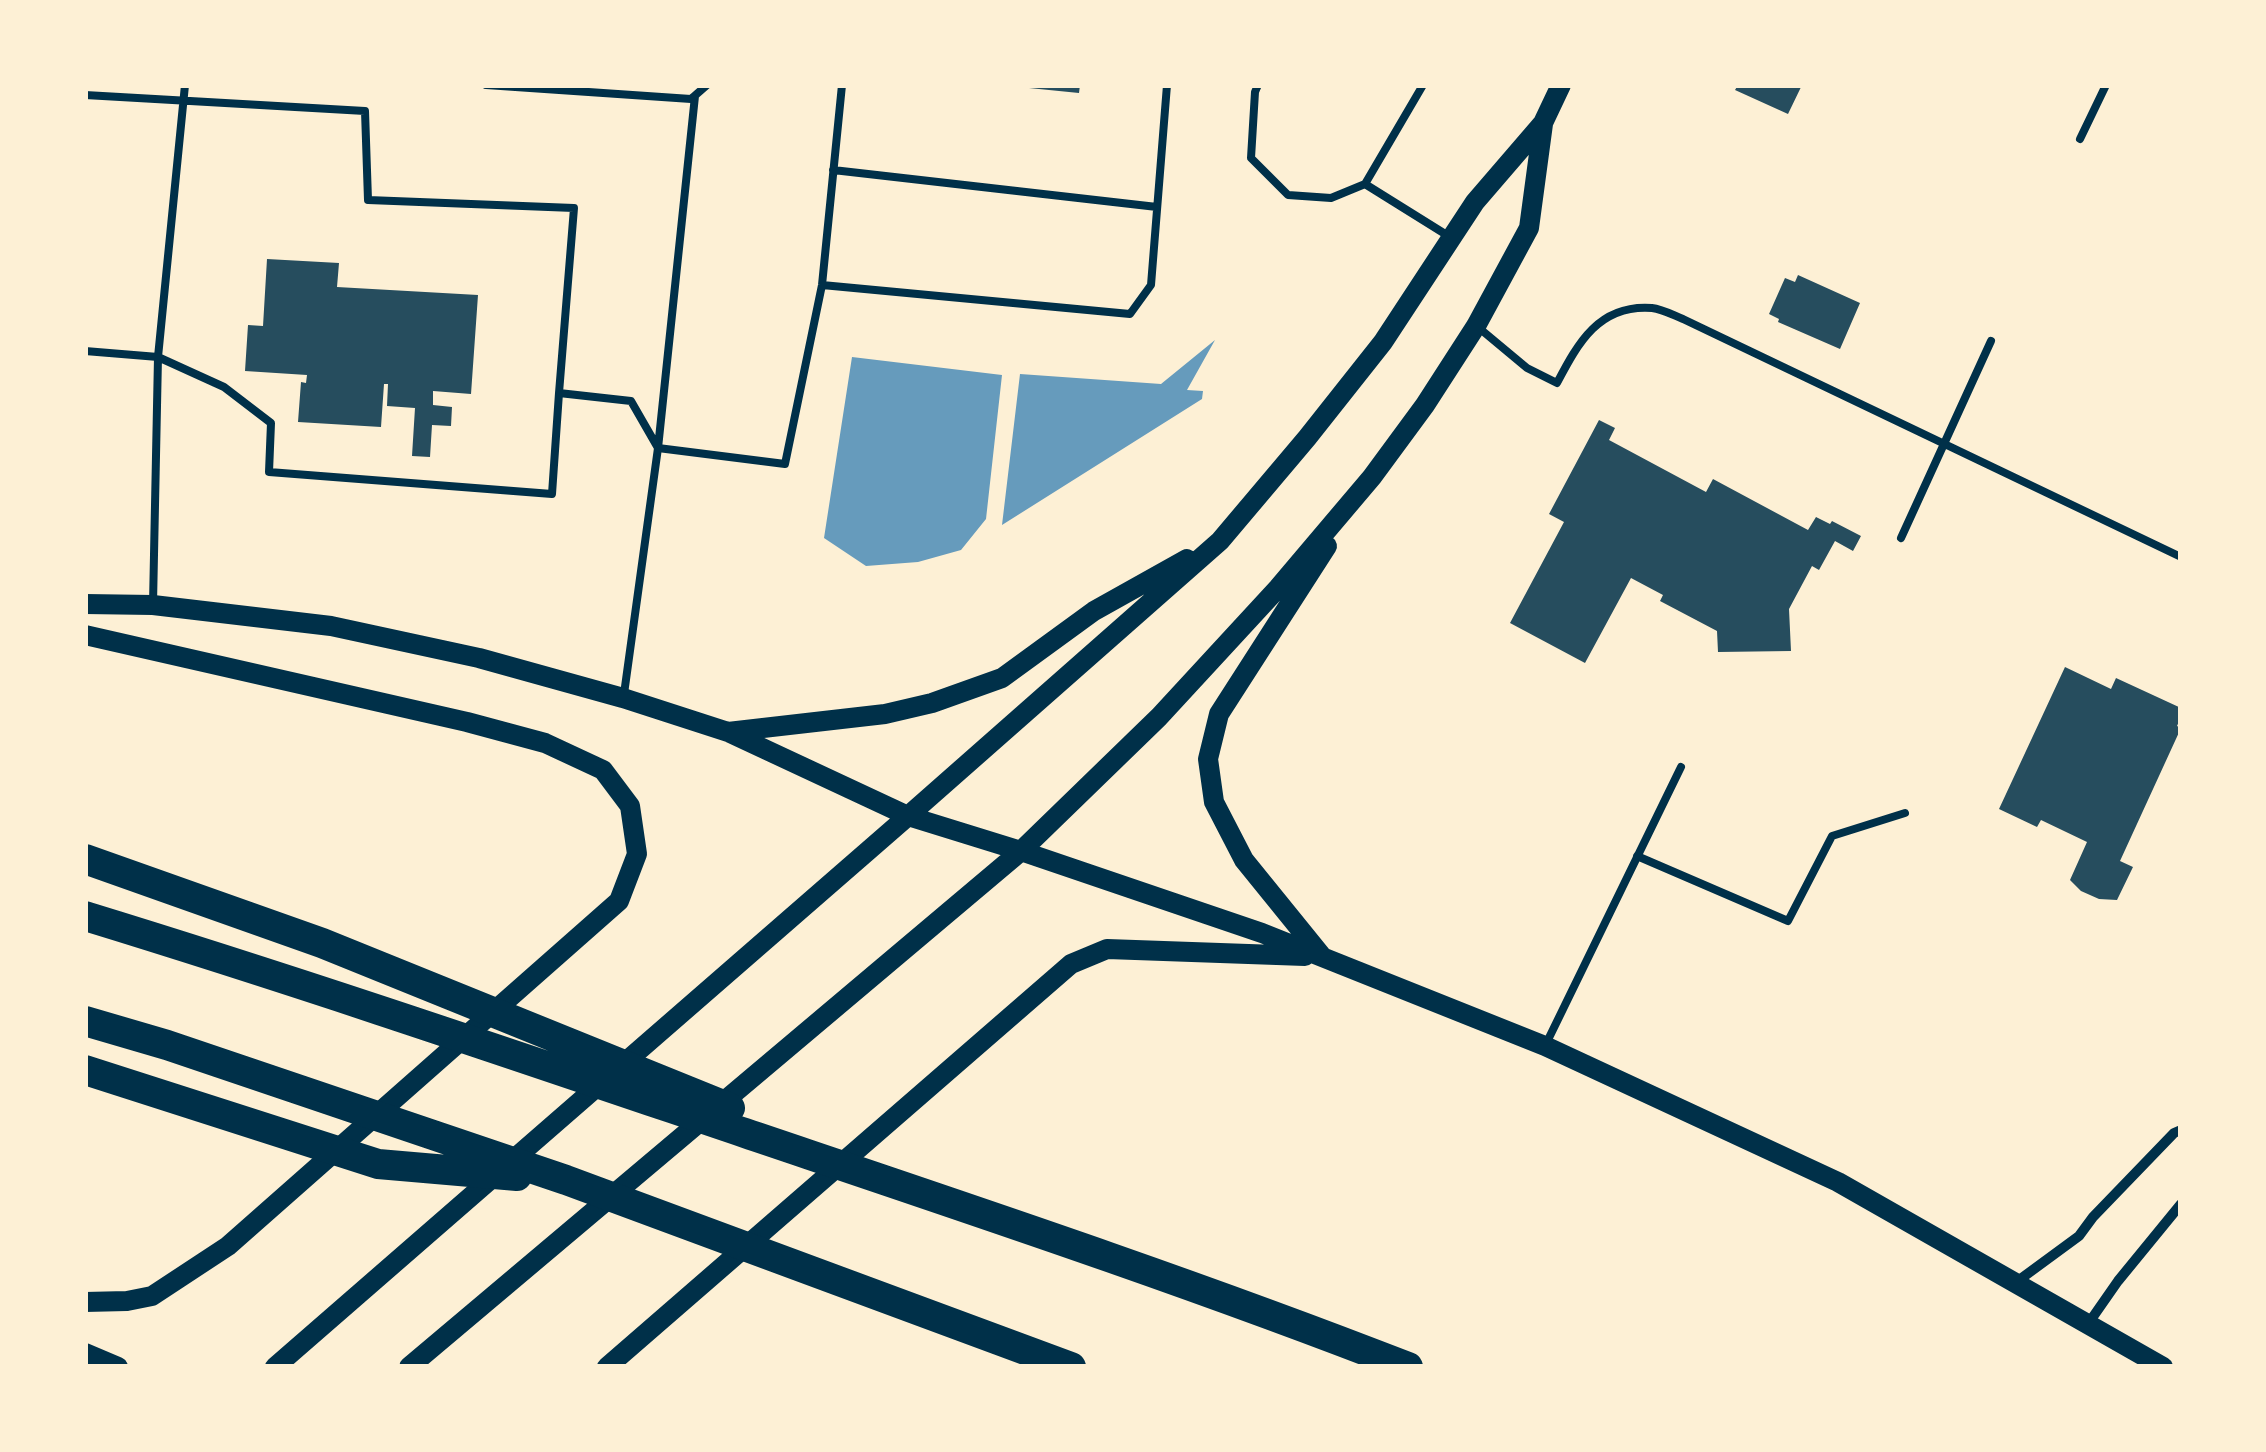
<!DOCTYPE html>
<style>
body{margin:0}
#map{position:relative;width:2266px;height:1452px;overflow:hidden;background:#fdf0d5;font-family:"Nunito Sans",sans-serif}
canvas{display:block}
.frame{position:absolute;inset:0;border:88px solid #fdf0d5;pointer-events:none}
</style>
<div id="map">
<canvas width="2266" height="1452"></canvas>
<div class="frame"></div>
</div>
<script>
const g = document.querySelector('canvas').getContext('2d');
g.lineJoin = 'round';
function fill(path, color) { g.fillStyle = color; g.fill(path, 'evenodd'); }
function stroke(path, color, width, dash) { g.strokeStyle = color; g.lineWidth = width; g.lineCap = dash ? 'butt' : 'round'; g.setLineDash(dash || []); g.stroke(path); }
const water = new Path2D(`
 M1215,340l-28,50 16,1 -1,8 -200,126 18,-151 141,10z
 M852,357l150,18 -16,144 -25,31 -43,12 -52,4 -42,-28z`);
const building = new Path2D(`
 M1029,85h51l-1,8 -50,-5z
 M1738,85h64l-14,29 -53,-24z
 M267,259l72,4 -2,24 141,8 -7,99 -38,-3v14l19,2 -1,19 -19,-1 -2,32 -18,-1 3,-48 -28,-2 1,-22h-4l-3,43 -83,-5 3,-40 5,1 1,-8 -62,-4 3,-46 15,1z
 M1798,275l62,28 -20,46 -62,-27 1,-3 -10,-5 16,-36 10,4z
 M1599,420l16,8 -6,12 97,52 7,-13 95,51 8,-13 14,7 2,-3 29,15 -8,15 -18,-10 -16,29 -7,-4 -23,43 2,42 -73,1 -1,-21 -57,-30 3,-6 -32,-17 -46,85 -75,-40 54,-101 -15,-8z
 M2065,667l46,22 5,-11 65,30v9l-4,9 4,2 -61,133 13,6 -16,33 -18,-1 -18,-8 -11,-11 17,-38 -46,-22 -4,7 -38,-18z`);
const service = new Path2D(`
 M185,85l-27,272 66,30 47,36 -2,49 283,22 7,-101 72,8 27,47 127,16 37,-179 20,-200
 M486,85l205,14 16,-14
 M1258,85l-3,7 -4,66 37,37 43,3 34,-14 85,53
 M85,95l280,16 3,89 206,8 -15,185
 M2080,139l26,-54
 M833,170l324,37
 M1365,184l58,-99
 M822,285l308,29 21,-29 16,-200
 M1479,328l48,40 30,15c21,-40 42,-79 95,-75 10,1 21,7 31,11l498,238
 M85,351l73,6 -5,247
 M1901,538l90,-197
 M624,694l34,-246 37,-352
 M1637,856l151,65 44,-85 73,-23
 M1545,1046l136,-279`);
const minor = new Path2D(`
 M2015,1283l64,-47 14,-19 81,-84 7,-3
 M2088,1324l30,-43 63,-77`);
const secondary = new Path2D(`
 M85,604l68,1 178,21 148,32 144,40 105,34 180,84 113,35 241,82 283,113 293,136 325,185
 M85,635l382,87 78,21 58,27 27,36 7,48 -18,47 -391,345 -76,50 -25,5 -42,1
 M728,732l157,-18 47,-11 70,-25 92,-67 93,-52
 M1321,955l-77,-95 -30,-58 -6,-43 11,-45 108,-168
 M85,1353l33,14
 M275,1367l633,-551 312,-275 87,-103 76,-96 92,-140 68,-79 18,-38
 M409,1367l612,-516 138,-134 119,-129 94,-111 53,-72 51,-79 53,-98 14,-104
 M607,1367l464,-403 36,-15 198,7`);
const motorway = new Path2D(`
 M85,859l237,84 408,165
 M85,916c222,68 441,143 660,217 222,75 445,149 663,234
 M85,1021l82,24 399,135 505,187
 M85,1070l293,94 139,12`);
fill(water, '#669bbc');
fill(building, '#264d5e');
stroke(service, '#003049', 8);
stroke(minor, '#003049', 10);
stroke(secondary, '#003049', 20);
stroke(motorway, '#003049', 30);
</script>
